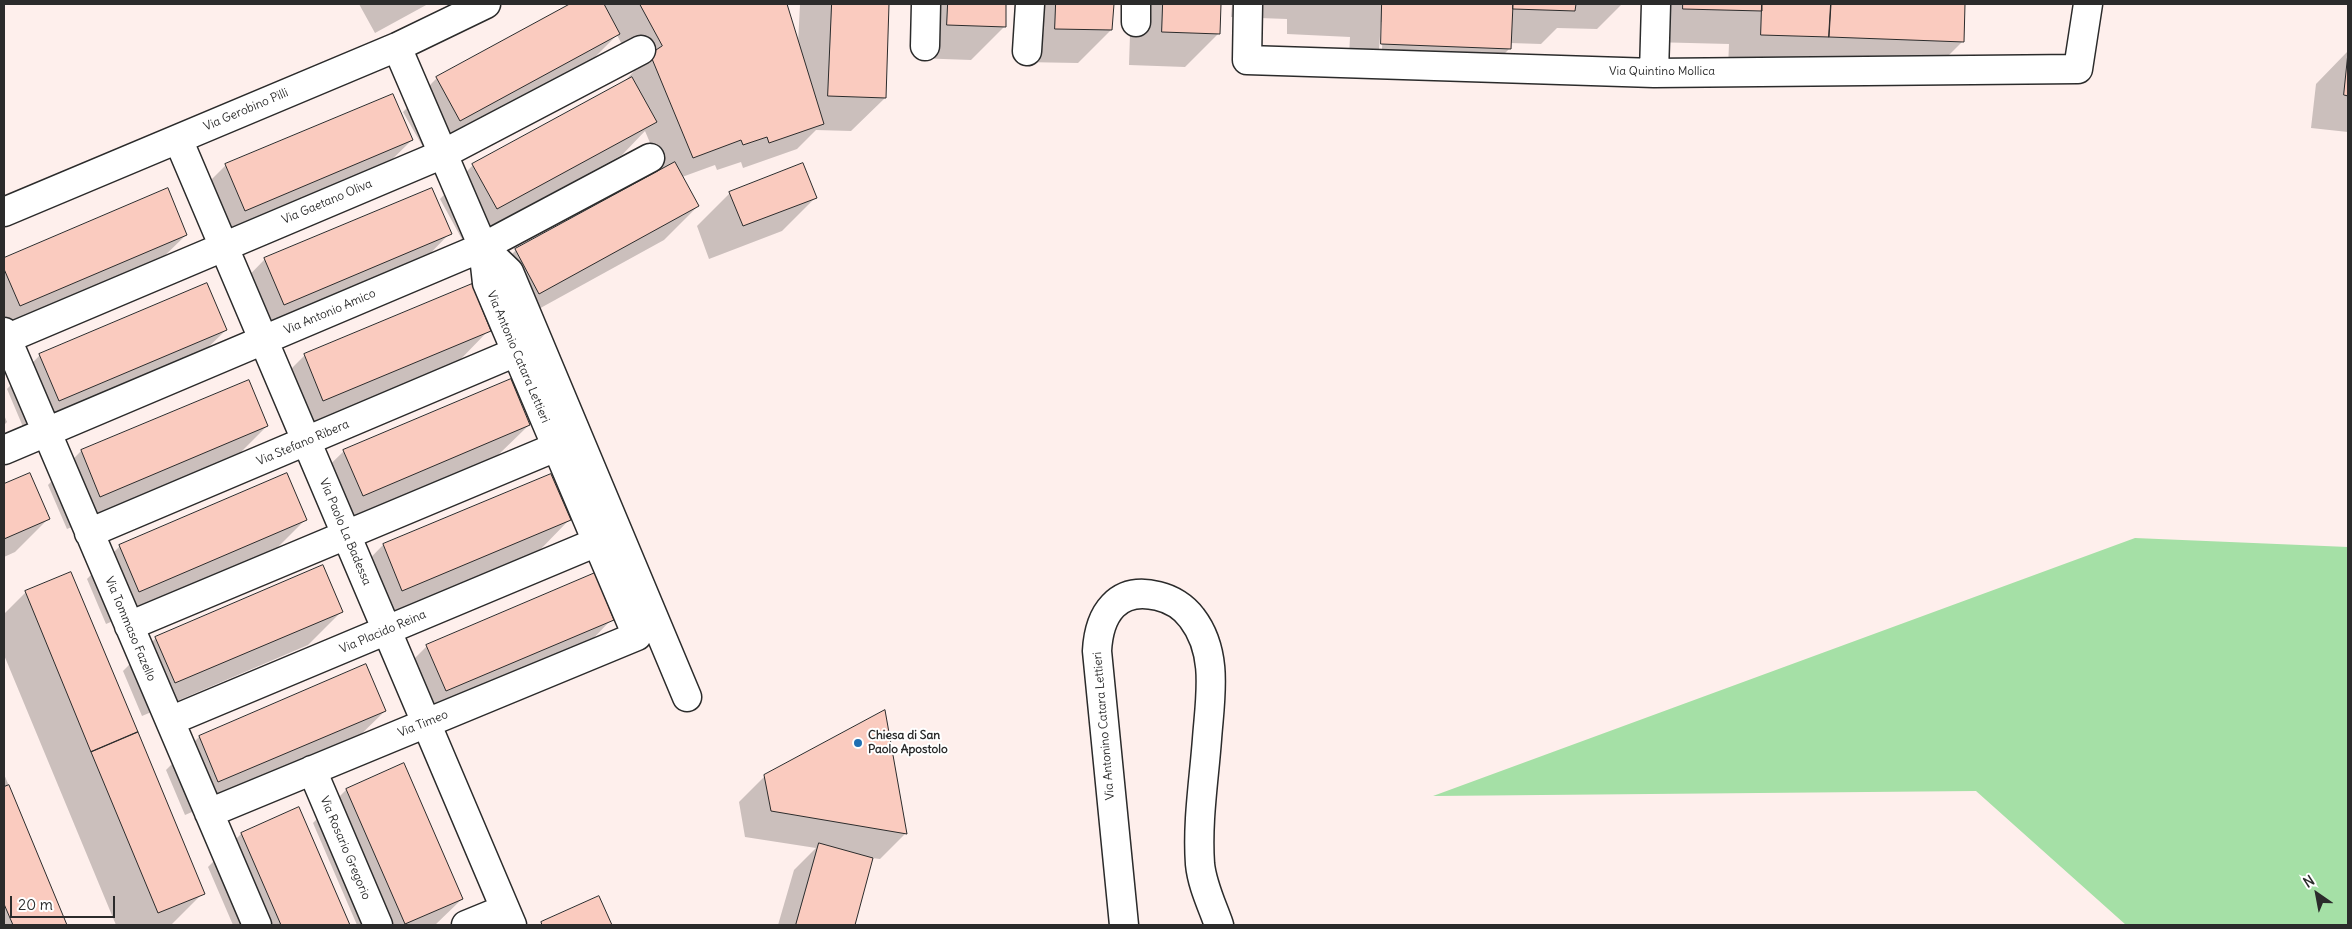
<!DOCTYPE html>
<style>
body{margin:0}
#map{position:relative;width:2352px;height:929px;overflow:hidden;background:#feefec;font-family:Delius,sans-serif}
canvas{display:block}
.frame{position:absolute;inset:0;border:5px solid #2b2b2b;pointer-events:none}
.north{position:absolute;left:2292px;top:869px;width:50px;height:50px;-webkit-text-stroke:4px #fff;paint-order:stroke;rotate:327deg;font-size:14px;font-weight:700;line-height:20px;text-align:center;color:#2b2b2b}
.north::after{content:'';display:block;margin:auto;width:18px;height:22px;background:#2b2b2b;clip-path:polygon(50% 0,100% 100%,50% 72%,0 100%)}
.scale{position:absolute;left:10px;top:896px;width:105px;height:22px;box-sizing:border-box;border:2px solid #2b2b2b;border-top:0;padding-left:6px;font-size:15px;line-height:18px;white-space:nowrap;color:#2b2b2b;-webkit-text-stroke:4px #fff;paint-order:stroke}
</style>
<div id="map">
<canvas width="2352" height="929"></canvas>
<div class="frame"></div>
<div class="north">N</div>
<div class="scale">20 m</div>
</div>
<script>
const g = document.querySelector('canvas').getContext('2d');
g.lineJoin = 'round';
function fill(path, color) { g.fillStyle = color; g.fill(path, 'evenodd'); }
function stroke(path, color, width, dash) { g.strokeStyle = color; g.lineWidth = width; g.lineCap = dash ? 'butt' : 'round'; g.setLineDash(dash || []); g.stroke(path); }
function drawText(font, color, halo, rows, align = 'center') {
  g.font = font + ' Delius,sans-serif'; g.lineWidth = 4; g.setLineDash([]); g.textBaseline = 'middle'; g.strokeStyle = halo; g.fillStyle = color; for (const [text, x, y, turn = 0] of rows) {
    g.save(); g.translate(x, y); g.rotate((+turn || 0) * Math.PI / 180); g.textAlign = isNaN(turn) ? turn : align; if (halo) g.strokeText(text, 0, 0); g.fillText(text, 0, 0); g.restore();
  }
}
const green = new Path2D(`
 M2135,538l213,9v378h-222l-150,-134 -543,5z`);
const shadow = new Path2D(`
 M359,4h69l-53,29z
 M572,4h214l12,40 2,-40h88l-3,94 -34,33 -35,-1 -19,19 -54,19 -2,-6 -24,8 -2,-5 -33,12 16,29 -34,34 -158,87 -23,-43 33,-34 146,-79 -17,-40 -23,24 -159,86 -23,-42 33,-34 152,-84 10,-11 -18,-35 -32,32 -158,87 -24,-42 34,-34z
 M917,4h88l-1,23 -33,33 -56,-2z
 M1024,4h88l-1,26 -33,33 -56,-1z
 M1131,4h89l-1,29 -34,34 -56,-2z
 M1232,4h390l-25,25 -40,-1 -16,16 -31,-1v5l-33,34 -129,-5 2,-40 -63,-3v-15l-56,-2zM1381,22h2l-1,28h-3z
 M1651,4h313l-1,37 -34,34 -201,-7 1,-24 -79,-2z
 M2348,51v81l-37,-4 5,-44z
 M412,140l-34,33 -167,70 -19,-44 34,-34z
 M167,190l19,45 -34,33 -148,63v-72z
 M730,193l85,5 -33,33 -73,28 -12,-33z
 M450,233l-33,34 -167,71 -18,-45 33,-34z
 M471,286l18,44 -33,34 -167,70 -18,-45 33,-33z
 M226,330l-34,33 -166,71 -19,-45 33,-34z
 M248,381l19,45 -33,33 -167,70 -19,-44 33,-34z
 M4,415l3,7 -3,3z
 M529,425l-34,33 -166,71 -19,-45 34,-33z
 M29,475l19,44 -33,33 -11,5v-72z
 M550,476l19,44 -33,34 -168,70 -18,-45 33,-34z
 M306,519l-34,34 -166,71 -19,-45 33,-33z
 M70,574l133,319 -32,32h-55l-112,-270v-41l21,-21z
 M341,612l-33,33 -166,71 -19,-45 33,-33z
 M612,619l-33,34 -167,71 -18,-45 33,-33z
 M385,711l-34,33 -166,71 -19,-45 33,-33z
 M4,774l62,151h-62z
 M765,776l141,57 -26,26 -8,-1 -19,67h-75l16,-55 22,-22 -71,-11 -6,-35z
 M346,790l116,109 -27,26h-78l-44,-102z
 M298,809l51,116h-116l-25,-58 33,-33z
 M598,898l12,27h-71l3,-2z`);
const building = new Path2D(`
 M570,4h34l16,30 -160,87 -24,-44z
 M640,4h147l37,120 -55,19 -2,-6 -24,8 -2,-5 -48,18 -43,-104 12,-8z
 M832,4h57l-3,94 -58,-2z
 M948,4h58v23l-59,-2z
 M1056,4h58l-2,26 -57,-1z
 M1163,4h58l-1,30 -58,-2z
 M1382,4h131l-2,45 -130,-5z
 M1513,4h63l-1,7 -62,-2z
 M1683,4h79v7l-79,-2z
 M1762,4h69l-2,33 -68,-2z
 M1831,4h134l-1,38 -135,-5z
 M2348,53v43l-4,-1z
 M632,77l25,45 -160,87 -25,-45z
 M393,94l20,46 -168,71 -20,-47z
 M675,162l24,44 -160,88 -24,-45z
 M803,163l14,35 -74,28 -14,-34z
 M168,188l19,47 -167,71 -16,-37v-11z
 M432,188l20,46 -168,71 -20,-47z
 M207,283l20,47 -168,71 -20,-47z
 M472,284l19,47 -168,70 -19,-47z
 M511,379l19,46 -167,71 -20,-46z
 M249,380l19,46 -168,71 -19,-47z
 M30,473l20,46 -46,20v-55z
 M287,473l20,47 -168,72 -20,-47z
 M551,474l20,46 -169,71 -19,-47z
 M323,565l20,47 -168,71 -20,-46z
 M71,572l67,160 -47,20 -66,-161z
 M595,573l19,47 -168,71 -20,-46z
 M366,664l20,47 -168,71 -19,-46z
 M885,710l22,124 -136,-23 -7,-36z
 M138,732l67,162 -47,19 -67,-161z
 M404,763l59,136 -58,25 -59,-135z
 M9,785l58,140h-54l-9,-21v-117z
 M299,807l51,118h-69l-40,-92z
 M819,843l54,15 -18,67h-59z
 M599,896l13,29h-70l-1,-3z`);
const minor = new Path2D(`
 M1248,4l-1,56 407,13 424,-4 10,-65
 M1136,22v-18
 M925,46l1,-42
 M1027,51l3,-47
 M1654,73l2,-69
 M178,139l334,786
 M4,212l393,-165 89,-43
 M483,247l26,25 178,425
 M4,332l253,593
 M6,339l437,-185 198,-104
 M4,450l479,-203 167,-89
 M89,533l427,-181
 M129,626l427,-179
 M170,721l427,-179
 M312,770l66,155
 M209,813l428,-177 -150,-353 -4,-36 -86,-200
 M466,925l39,-16
 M1124,925l-27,-274c2,-37 20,-65 61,-55 13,3 26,11 34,22 27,35 18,80 15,121 -3,41 -10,83 -7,125 2,21 12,41 19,61`);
const markers = [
 [858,743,5,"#1f6fb2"]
];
const streetNames = [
 ["Via Quintino Mollica",1662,72],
 ["Via Gerobino Pilli",246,110,-23],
 ["Via Gaetano Oliva",327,202,-23],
 ["Via Antonio Amico",330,312,-23],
 ["Via Antonio Catara Lettieri",518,357,67],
 ["Via Stefano Ribera",303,443,-23],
 ["Via Paolo La Badessa",345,532,67],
 ["Via Tommaso Fazello",130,629,67],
 ["Via Placido Reina",383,632,-23],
 ["Via Timeo",423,724,-22],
 ["Via Antonino Catara Lettieri",1104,726,-95],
 ["Via Rosario Gregorio",345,848,67]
];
const poiNames = [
 ["Chiesa di San",868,736],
 ["Paolo Apostolo",868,750]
];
fill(green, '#a5e0a6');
fill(shadow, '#0003');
fill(building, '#facbbf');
stroke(building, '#2b2b2b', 1);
stroke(minor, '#2b2b2b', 31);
stroke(minor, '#fff', 28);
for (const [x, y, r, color] of markers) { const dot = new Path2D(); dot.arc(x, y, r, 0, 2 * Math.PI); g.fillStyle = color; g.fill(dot); stroke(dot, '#fff', 2); }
drawText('12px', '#2b2b2b', '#fff', streetNames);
drawText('bold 12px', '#2b2b2b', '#fff', poiNames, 'left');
</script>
